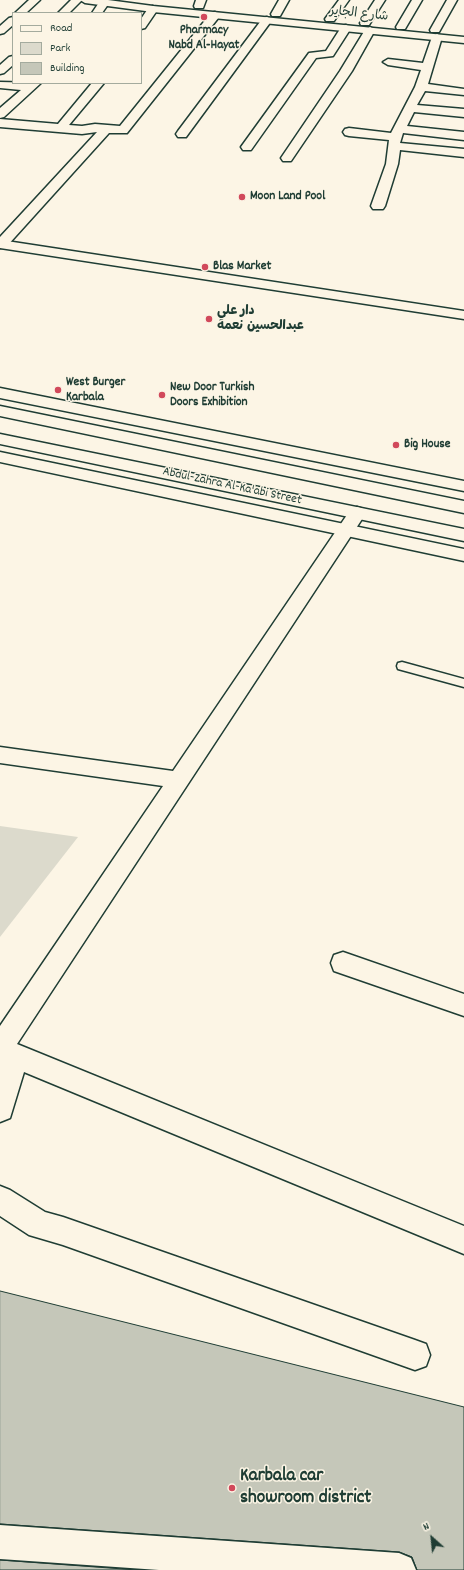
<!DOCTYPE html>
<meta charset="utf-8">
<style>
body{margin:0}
#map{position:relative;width:464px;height:1570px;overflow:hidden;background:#fcf5e5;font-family:Dekko,sans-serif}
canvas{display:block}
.legend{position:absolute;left:12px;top:12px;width:130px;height:72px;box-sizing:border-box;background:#fcf5e5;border:1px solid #a4ab9e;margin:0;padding:5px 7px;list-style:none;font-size:12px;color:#1f3d34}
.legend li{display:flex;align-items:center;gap:8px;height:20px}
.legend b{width:20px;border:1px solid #a4ab9e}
.north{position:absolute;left:412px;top:1518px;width:40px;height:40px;-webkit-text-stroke:3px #fcf5e5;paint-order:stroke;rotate:333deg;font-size:11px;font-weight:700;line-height:16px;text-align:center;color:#1f3d34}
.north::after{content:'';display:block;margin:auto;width:14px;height:18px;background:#1f3d34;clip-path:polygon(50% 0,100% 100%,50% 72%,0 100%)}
</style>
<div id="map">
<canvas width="464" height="1570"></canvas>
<ul class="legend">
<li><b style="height:5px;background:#fcf5e5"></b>Road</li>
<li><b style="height:11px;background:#dcdacc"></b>Park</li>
<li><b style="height:11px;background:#c5c7b9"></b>Building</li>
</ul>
<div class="north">N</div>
</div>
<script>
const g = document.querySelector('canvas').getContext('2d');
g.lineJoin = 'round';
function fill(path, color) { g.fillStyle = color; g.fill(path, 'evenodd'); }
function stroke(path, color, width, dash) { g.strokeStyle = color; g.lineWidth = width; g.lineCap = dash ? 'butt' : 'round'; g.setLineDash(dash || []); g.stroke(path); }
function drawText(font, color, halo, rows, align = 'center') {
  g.font = font + ' Dekko,"Playpen Sans Arabic",sans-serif'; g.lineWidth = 3; g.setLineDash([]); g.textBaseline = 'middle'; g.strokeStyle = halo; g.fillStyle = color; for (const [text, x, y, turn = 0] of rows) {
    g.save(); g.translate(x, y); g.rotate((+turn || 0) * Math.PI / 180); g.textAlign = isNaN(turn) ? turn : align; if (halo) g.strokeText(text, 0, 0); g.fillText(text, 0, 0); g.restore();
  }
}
const green = new Path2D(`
 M0,826l78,11 -78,100z`);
const building = new Path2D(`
 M0,1291l464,116v163h-47l-5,-13 -13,-5 -399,-28z
 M0,1560l137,10h-137z`);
const lane = new Path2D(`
 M402,662l62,17v8l-66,-18 -1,-3 1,-3z`);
const street = new Path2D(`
 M29,0h11l-14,13h-11z
 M71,0h11l-13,13h-11z
 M104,0l5,3 -7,10h-10l8,-12z
 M196,0h10l-3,8h-8l-1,-2z
 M279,0h10l-9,16h-8l-1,-2z
 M339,0h10l-15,21h-8l-1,-2z
 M375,0h10l-16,25h-8l-1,-2z
 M412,0h10l-17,29h-8l-1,-2z
 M447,0h10l-18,32h-8l-1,-2z
 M153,6l5,3 -13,19 -4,1v-10l8,-12z
 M215,12l5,3 -1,2 -92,116h-18l-103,114 -6,1v-11l97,-105 -15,2 -82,-7v-8l58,5 34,-41h12l-35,42 13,1 13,-2 25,2 91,-113z
 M13,17v8l-9,8 -4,1v-8l9,-8z
 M267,17l5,3 -86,117h-8l-2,-3 2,-3 85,-113z
 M346,25l5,3 -18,28 -17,2 -65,92h-8l-2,-3 68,-94 17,-2 16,-25z
 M370,27l5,3 -23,41 -61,90h-8l-2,-3 59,-87 25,-41z
 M437,34l5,3 -14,47 36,5v6l-39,-4 -8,14 47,4v8l-50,-5 -7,14 57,6v8l-61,-7 -3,10 64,6v8l-64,-7 -2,14 -13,42 -2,3h-10l-2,-3 15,-42 3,-24 -40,-4 -4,-1 -2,-3 2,-3 4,-1 42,5 24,-46 6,-17 -33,-5 -5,-3 5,-3 35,4 9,-26z
 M13,56v9l-9,8 -4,1v-9l9,-8z
 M0,82l41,1 -37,34 -4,1v-10l21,-18 -21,-2z
 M357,507l6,2 3,4 -349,531 447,182v28l-440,-182 -14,46 -10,4v-96l163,-240 -163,-23v-16l173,24 178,-262z
 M343,952l121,42v22l-130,-45 -3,-8 3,-8z
 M0,1186l10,4 35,22 18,5 352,123 11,4 4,11 -4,11 -11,4 -352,-125 -34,-10 -29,-19z
 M0,1525l399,28 12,5 5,12h-257l-159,-11z`);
const secondary = new Path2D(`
 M80,0h28l45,6 311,31v6l-311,-31 -68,-9z
 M0,240l464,71v8l-464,-71z
 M0,388l464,93v10l-464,-93z
 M0,452l464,97v12l-464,-99z`);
const primary = new Path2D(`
 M0,406l464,95v12l-464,-97z
 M0,434l464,95v12l-464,-97z`);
const markers = [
 [204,17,4,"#d1495b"],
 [242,197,4,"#d1495b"],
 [205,267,4,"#d1495b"],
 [209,319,4,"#d1495b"],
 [58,390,4,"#d1495b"],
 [162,395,4,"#d1495b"],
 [396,445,4,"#d1495b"],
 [232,1488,4,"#d1495b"]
];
const farStreetnames = [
 ["شارع الجاير",359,15,6],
 ["Abdul-Zahra Al-Ka'abi Street",232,487,12]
];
const farPoinames = [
 ["Pharmacy",204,31,"center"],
 ["Nabd Al-Hayat",204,46,"center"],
 ["Moon Land Pool",250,197],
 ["Blas Market",213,267],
 ["دار علي",217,312],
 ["عبدالحسين نعمه",217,327],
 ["West Burger",66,383],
 ["Karbala",66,398],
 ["New Door Turkish",170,388],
 ["Doors Exhibition",170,403],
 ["Big House",404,445]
];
const nearPoinames = [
 ["Karbala car",240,1477],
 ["showroom district",240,1499]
];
fill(green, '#dcdacc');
fill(building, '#c5c7b9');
stroke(building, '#1f3d34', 1);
stroke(lane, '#1f3d34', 3);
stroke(street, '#1f3d34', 3);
stroke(secondary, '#1f3d34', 3);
stroke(primary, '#1f3d34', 3);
fill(lane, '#fcf5e5');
fill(street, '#fcf5e5');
fill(secondary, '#fcf5e5');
fill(primary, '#fcf5e5');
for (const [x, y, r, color] of markers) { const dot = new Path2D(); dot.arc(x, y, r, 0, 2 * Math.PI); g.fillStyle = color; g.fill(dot); stroke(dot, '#fcf5e5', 1.5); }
drawText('13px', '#1f3d34', '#fcf5e5', farStreetnames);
drawText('bold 13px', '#1f3d34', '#fcf5e5', farPoinames, 'left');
drawText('bold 19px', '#1f3d34', '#fcf5e5', nearPoinames, 'left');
</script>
